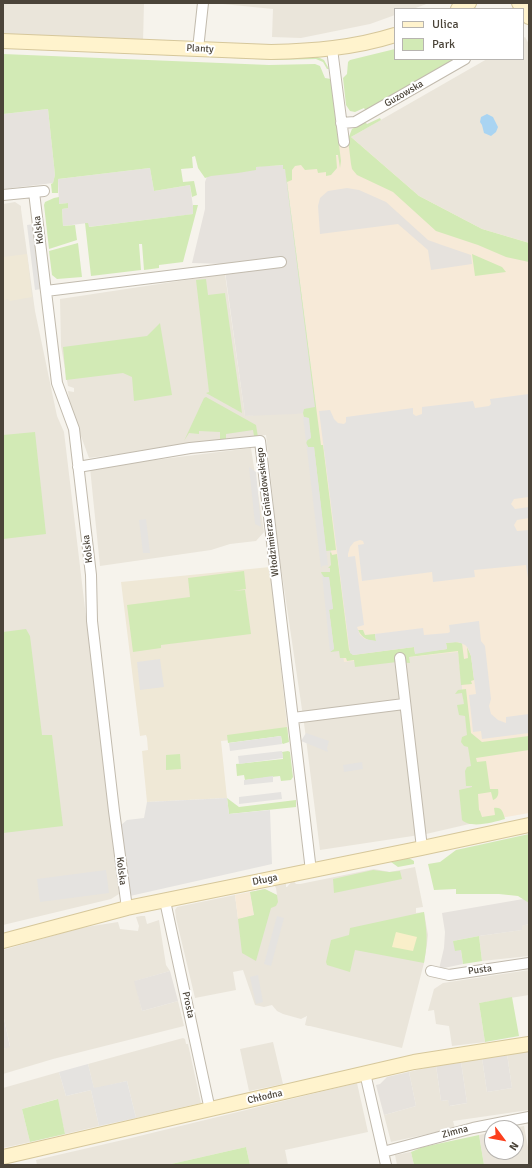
<!DOCTYPE html>
<meta charset="utf-8">
<style>
body{margin:0}
#map{position:relative;width:532px;height:1168px;overflow:hidden;background:#f6f3ec;font-family:Signika,sans-serif}
canvas{display:block}
.frame{position:absolute;inset:0;border:4px solid #4b4439;pointer-events:none}
.legend{position:absolute;left:394px;top:8px;width:130px;height:52px;box-sizing:border-box;background:#fff;border:1px solid #b7b4b0;margin:0;padding:5px 7px;list-style:none;font-size:12px;color:#4b4439}
.legend li{display:flex;align-items:center;gap:8px;height:20px}
.legend b{width:20px;border:1px solid #b7b4b0}
.north{position:absolute;left:484px;top:1120px;width:40px;height:40px;box-sizing:border-box;background:#fff;border:1px solid #b7b4b0;border-radius:50%;rotate:122deg;font-size:11px;font-weight:700;line-height:16px;text-align:center;color:#4b4439}
.north::after{content:'';display:block;margin:auto;width:14px;height:18px;background:#fc3f1d;clip-path:polygon(50% 0,100% 100%,50% 72%,0 100%)}
</style>
<div id="map">
<canvas width="532" height="1168"></canvas>
<div class="frame"></div>
<ul class="legend">
<li><b style="height:5px;background:#fff3cd"></b>Ulica</li>
<li><b style="height:11px;background:#d2eab5"></b>Park</li>
</ul>
<div class="north">N</div>
</div>
<script>
const g = document.querySelector('canvas').getContext('2d');
g.lineJoin = 'round';
function fill(path, color) { g.fillStyle = color; g.fill(path, 'evenodd'); }
function stroke(path, color, width, dash) { g.strokeStyle = color; g.lineWidth = width; g.lineCap = dash ? 'butt' : 'round'; g.setLineDash(dash || []); g.stroke(path); }
function drawText(font, color, halo, rows, align = 'center') {
  g.font = font + ' Signika,sans-serif'; g.lineWidth = 4; g.setLineDash([]); g.textBaseline = 'middle'; g.strokeStyle = halo; g.fillStyle = color; for (const [text, x, y, turn = 0] of rows) {
    g.save(); g.translate(x, y); g.rotate((+turn || 0) * Math.PI / 180); g.textAlign = isNaN(turn) ? turn : align; if (halo) g.strokeText(text, 0, 0); g.fillText(text, 0, 0); g.restore();
  }
}
const residential = new Path2D(`
 M3,3h141l-1,39 -140,-7z
 M213,3h216l-16,6h-18v6l-25,9 -69,14 -29,-1 1,-28z
 M525,37l4,7v199l-47,-14 -63,-33 -68,-59 136,-78h36v-21z
 M15,202l6,4v3l14,102 22,105 7,16 55,462 -8,5 -108,26v-721z
 M225,274l20,142 69,-8 32,253 63,-4 49,-6 20,171 -52,12 -106,16 -16,-127 -25,-169 -13,-119 -177,23 -19,-52 -2,-15 6,1v-4l-6,-2 -7,-40 -1,-47z
 M251,448l13,84 -8,9 -26,3 -19,6 -111,16 -10,-98z
 M415,867l8,40 -7,1v5l8,-1 4,23 -1,9 -3,19 -22,85 -92,-22h-2l-3,-1 2,-9 -6,3 -18,-5 -6,-3 -5,-6 -8,2 -9,-2 -12,-35 -10,2 3,18 -41,8 -19,-80 -1,-8 2,-3 58,-12 3,23 16,-3 -4,-23 15,-3 12,6 -1,-7 -2,-3 12,-2v4h1l6,-7 3,4h4l74,-15 16,3z
 M141,916h4l2,8 12,-4 7,45 4,6 -35,10 7,30 36,-10 6,25 -131,33 -50,15v-25l7,-3 -7,-32v-64l77,-22 38,-6 2,7 18,2 1,-5 -3,-9z
 M529,924v32l-47,5 -3,-25 42,-6v-4z
 M529,970v25l-50,8 6,39 -33,4 -3,-20 -13,-2 -2,-14 -6,1 6,-22 9,-6z
 M183,1038l2,1 1,5h2l13,59 -65,15 -9,-37 -33,8 -6,-25z
 M273,1042l10,42 -34,7 -9,-42z
 M529,1050v60l-76,11 2,7 -64,14 -7,-27 32,-9 -7,-34 27,-7 5,36 7,-1 2,6 17,-3 -6,-41 21,-4 5,34 25,-4 -5,-34z
 M59,1072l7,24 25,-6 8,36 -34,8 -8,-35 -35,10 8,33 -27,6v-60z
 M357,1083l11,49 -83,18 3,15h-38l-4,-18 -79,18h-130l-1,-5 91,-21z
 M524,1126l5,27v12h-45l-5,-30 13,-3v20h24v-24h-3z
 M411,1152l3,13h-17l-2,-10z`);
const commercial = new Path2D(`
 M351,137l68,59 63,33 47,14v570l-51,9 -20,-170 -49,5v-2l-65,7 -30,-254 2,-1 -31,-242 53,-10 2,-4 -5,-5z
 M250,892l4,23 -16,4 -3,-24z`);
const industrial = new Path2D(`
 M48,109l7,66 -2,8 -50,6v-75z
 M285,165l31,242 -13,6 -7,1 -51,2 -21,-152 -32,-1 13,-54v-27l3,-8 48,-5 -1,-2 7,-1z
 M150,168l4,23 36,-6 4,29 -106,13v-4l-25,3 -1,-17 6,-1v-5l-9,1 -1,-25z
 M347,188l12,2 27,12 42,38 11,4 32,11 1,9 -41,6 -3,-20 -30,-26 -78,10 -2,-28 2,-8 8,-7z
 M529,898v26l-7,2v4l-43,6 -26,5 8,9 2,14 -24,5 5,-21 1,-16 -3,-19z
 M170,971l8,30 -36,10 -8,-30z
 M3,1014l7,33 -7,2z
 M507,1054l5,34 -25,4 -5,-34z
 M461,1062l6,41 -18,3 -1,-6 -7,1 -5,-36z
 M409,1072l7,34 -32,9 -8,-30 4,-1 7,-7z`);
const education = new Path2D(`
 M27,254l5,43 -22,4 -3,-2 -4,2v-44z
 M270,567l18,167 -67,7 6,57 -80,4 -5,-51 6,-1 -1,-12 -1,-3 -6,1 -19,-154z`);
const green = new Path2D(`
 M3,46l315,11 6,3 5,9h-2l-4,-7 -7,-3 -40,1 -273,-12z
 M395,49v10h60l-89,52 -2,-3 -9,4 -5,-1 -4,-6 -3,-27 4,-4 1,-12 2,-2z
 M3,54l266,11 46,-1 5,2 5,12 6,1 10,82 -1,7 -2,-13h-2l1,13 -6,7 -5,1v-4l-8,1 -1,-4 -12,1 -4,-5 -6,1 -3,4v10l-5,2 34,263h2l13,105 -10,1 -12,-104h-6l-2,-4 2,-4 3,-1 -3,-20 -4,-1 -1,-4 1,-4 11,-2 -30,-238h-2v-4l-27,2v3l-18,3 -27,3 -6,2 -7,-10 -3,-12 -3,1 1,11 -12,1 2,13 11,-1 3,14 -5,2 -2,-12 -36,6 -4,-23 -92,11v14h-6l-1,-9 2,-1 2,-8 -7,-66 -45,5z
 M380,118l1,2 -30,17 68,59 63,33 47,14v19l-23,-5 -28,-12 -42,-14 -43,-39 -36,-17 -5,-6 -1,-5 -3,-25 4,-10 13,-7 2,2z
 M59,197v7l9,-1v5l-6,1 1,17 12,-1 2,15 -28,9 -5,-44 1,-3 9,-4z
 M193,205h5l-15,57 -24,3v3l-15,2 -2,-26h-3l2,26 -50,6 -6,-53h3l1,4 104,-13z
 M78,243l4,34 -25,2 -5,-4 -3,-24z
 M472,254l30,13 4,5 -31,4z
 M206,279l2,16 17,-2 17,120 -36,-20 3,-1 -13,-112z
 M160,323l12,72 -38,6 -2,-24 -9,-4 -57,7 -3,-33 84,-11z
 M206,397l50,28 2,12 -4,-1 -1,-6 -27,4v6l-6,2v-10l-21,-1v3l-10,-1 -5,8 20,-43z
 M35,432l11,102 -43,5v-104z
 M331,552l1,3 5,-1 12,96 4,5 61,-8 1,6 32,-4 -1,-6 9,-1 7,1 2,16 4,-1 -1,-11 4,9 3,24 -3,1 1,3 -11,1 -3,-34 -49,6 1,6 -13,-1 -42,5 -1,-7 -7,1 -1,-3h-6l-1,-7 -9,1 4,-3 -5,-40h4l-4,-32h-6l-2,-5h9v-4h-2l3,-3 -1,-12z
 M244,571l2,18 -13,2 12,-1 6,44 -90,11v3l-28,4 -6,-47 63,-8 -2,-19z
 M26,629l4,7 12,99h10l11,91 -60,7v-201z
 M358,630h5l2,5 10,-1 1,7c-8,0 -14,-3 -18,-11z
 M466,689l5,44 11,9 47,-6v14l-53,8 1,4 9,-1 4,28h8c1,5 0,9 -5,11l-2,-8 -13,2 1,16 1,1 2,6 13,-2 -1,-7c8,-1 9,4 11,11 -11,3 -34,10 -43,1l-3,-30 13,-3v-1h-6l-1,-15 2,-4 4,-1 -3,-19 -4,-1 -3,-4 1,-5 5,-2 -2,-19 -6,-1 -2,-10 7,-1 -2,-11 -7,1 3,-4z
 M287,727l2,15 -6,2 -1,-1 -1,-7 -53,7 -1,-8z
 M288,751l2,1 3,25 -2,3 -10,1 -1,-5 -35,4 -1,-5 -7,1 -1,-12 47,-5 -1,-7z
 M180,754l1,15 -15,1v-15z
 M227,798l12,9 57,-7v7l-67,7z
 M529,834v69l-11,-7 -19,-2h-43v-5l-22,1 -6,-26 12,-2 16,-12z
 M409,858l5,3v3l-16,3 -7,-5z
 M373,870l16,2 11,-1 2,8 -68,14 -1,-14z
 M265,889l12,6 1,7 -2,4 -5,2 -15,53 -14,-8 -4,-34 16,-4 -4,-23z
 M424,912c3,22 4,30 0,51l-69,-13 -5,22 -23,-7 -1,-3 5,-22 18,-5 1,-7z
 M479,936l3,25 -19,3 -2,-14 -6,1 -2,-10z
 M512,997l7,39 -34,6 -6,-39z
 M58,1099l7,35 -35,8 -8,-33z
 M479,1135l5,30h-70l-3,-13 12,-5z
 M246,1147l4,18h-83z`);
const sand = new Path2D(`
 M396,932l21,5 -4,14 -21,-4z`);
const parking = new Path2D(`
 M34,224l7,65 -6,1 -8,-65z
 M529,394v103l-15,2 -3,5 4,5 14,-2v11l-12,2 -3,5 3,6 12,-1v55l-3,-20 -52,5 1,7 -42,5 -1,-10 -70,9 -4,-36 6,-1 -1,-3 -3,-1 -6,2 -4,5 -2,7v3l7,-1 9,69 -7,2 3,8 5,4 11,2 -1,-7 48,-6 1,7 24,-2 2,-1 -1,-7 30,-4 2,20 4,5 6,53 -2,7 2,8 7,6 8,3v-6l23,-3v19l-47,6 -1,-8 -8,1 -4,-37 7,-1 -5,-38 -3,-8 -3,-3 -7,-3 -12,1 1,6 -32,5 -1,-7 -61,8 -3,-2 -31,-242 11,-1 4,9 4,4 6,1 2,-2v-5l67,-9v6l3,2 6,-2v-7l51,-6 2,7 14,-2 2,-2 -1,-5z
 M303,416l1,1 5,1 2,20 -5,3 1,4 1,2h6l14,118 -6,1 -1,2z
 M249,467l7,5 5,55 -6,-3z
 M146,519l4,34h-7l-4,-33z
 M322,574l2,3h5l4,32 -4,1 5,39 -4,3z
 M160,659l4,28 -24,3 -3,-28z
 M306,733l23,8 -2,7 1,4 -27,-11z
 M281,736l1,8 -52,7 -1,-8z
 M282,751l1,7 -44,6 -1,-8z
 M362,762l1,7 -19,3 -1,-7z
 M273,776v6l-29,3v-5z
 M281,792l1,7 -43,5v-7z
 M227,798l2,16 41,-4 2,54 -142,32 -9,-71 6,-5 17,-2 3,-16z
 M106,870l3,23 -69,9 -3,-23z
 M277,916l7,2 -13,48 -7,-2z
 M258,975l5,27 -7,2 -6,-27z
 M88,1064l6,24 33,-7 9,37 -37,8 -8,-36 -25,6 -7,-24z`);
const water = new Path2D(`
 M487,114l6,3 5,10 -2,5 -5,4 -7,-3 -2,-8 -2,-3 1,-5z`);
const street = new Path2D(`
 M198,49l5,-46
 M332,49l12,93
 M341,123l14,-1 110,-63
 M34,192l23,191 17,46 17,146 1,46 22,190 13,97
 M3,195l41,-4
 M46,291l235,-29
 M78,467l112,-19 70,-7 51,430
 M400,658l22,190
 M293,718l111,-14
 M165,901l45,209
 M431,971l18,4 80,-12
 M365,1073l21,92
 M383,1152l90,-24 56,-11`);
const secondary = new Path2D(`
 M519,3l10,14
 M458,9l11,-6
 M3,41l268,11c42,-1 83,-4 124,-17
 M3,941l124,-33 295,-60 107,-23
 M3,1157l411,-95 115,-18`);
const streetNames = [
 ["Planty",200,49,3],
 ["Guzowska",404,94,-30],
 ["Kolska",39,230,-97],
 ["Włodzimierza Gniazdowskiego",268,512,-97],
 ["Kolska",88,549,-97],
 ["Kolska",121,871,83],
 ["Długa",265,880,-11],
 ["Pusta",480,970,-8],
 ["Prosta",188,1005,78],
 ["Chłodna",265,1097,-13],
 ["Zimna",455,1132,-15]
];
fill(residential, '#eae5da');
fill(commercial, '#f7ead8');
fill(industrial, '#e6e2dd');
fill(education, '#efe8d6');
fill(green, '#d2eab5');
fill(sand, '#f9efc9');
fill(parking, '#e5e3e0');
fill(water, '#a9d4f2');
stroke(street, '#c2bbae', 12);
stroke(secondary, '#d6c79b', 16);
stroke(street, '#fff', 10);
stroke(secondary, '#fff3cd', 14);
drawText('10px', '#4b4439', '#fff', streetNames);
</script>
